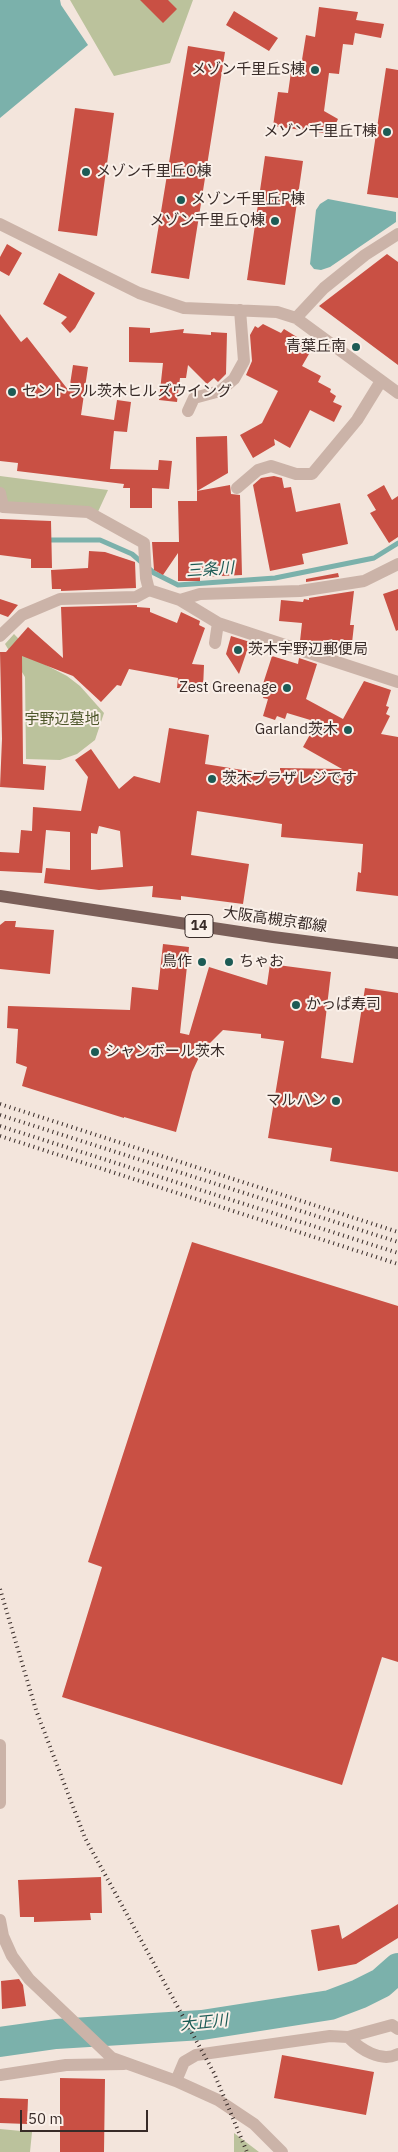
<!DOCTYPE html>
<meta charset="utf-8">
<style>
body{margin:0}
#map{position:relative;width:398px;height:2152px;overflow:hidden;background:#f3e5dc;font-family:"IBM Plex Sans",sans-serif}
canvas{display:block}
.scale{position:absolute;left:20px;top:2110px;width:128px;height:22px;box-sizing:border-box;border:2px solid #382b28;border-top:0;padding-left:6px;font-size:15px;line-height:18px;white-space:nowrap;color:#382b28;-webkit-text-stroke:4px #faf0e9;paint-order:stroke}
</style>
<div id="map">
<canvas width="398" height="2152"></canvas>
<div class="scale">50 m</div>
</div>
<script>
const g = document.querySelector('canvas').getContext('2d');
g.lineJoin = 'round';
function fill(path, color) { g.fillStyle = color; g.fill(path, 'evenodd'); }
function stroke(path, color, width, dash) { g.strokeStyle = color; g.lineWidth = width; g.lineCap = dash ? 'butt' : 'round'; g.setLineDash(dash || []); g.stroke(path); }
function drawText(font, color, halo, rows, align = 'center') {
  g.font = font + ' "IBM Plex Sans","Noto Sans JP",sans-serif'; g.lineWidth = 4; g.setLineDash([]); g.textBaseline = 'middle'; g.strokeStyle = halo; g.fillStyle = color; for (const [text, x, y, turn = 0] of rows) {
    g.save(); g.translate(x, y); g.rotate((+turn || 0) * Math.PI / 180); g.textAlign = isNaN(turn) ? turn : align; if (halo) g.strokeText(text, 0, 0); g.fillText(text, 0, 0); g.restore();
  }
}
const green = new Path2D(`
 M70,0h123l-23,63 -56,13z
 M0,476l108,14 -12,26 -93,-9 -3,-14z
 M14,634l28,29 25,13 13,10 24,27 -9,27 -18,14 -17,6 -34,-1 -1,-82 -20,-33z
 M0,2129l32,3 -2,20h-30z
 M234,2133l25,19h-25z`);
const water = new Path2D(`
 M0,0h60l1,5 27,40 -88,73z
 M328,199l68,13v10l-66,45 -9,3 -7,-1 -4,-5 6,-54 4,-6z`);
const stream = new Path2D(`
 M45,540h55l32,14 22,19 24,12 97,-7 99,-20 24,-15`);
const river = new Path2D(`
 M0,2042l56,-8 146,-9 128,-20 29,-11 22,-11 17,-15`);
const building = new Path2D(`
 M140,0h28l9,9 -14,14z
 M319,7l39,5 -2,8 28,4 -3,14 -26,-5 -2,12 -10,-1 -4,30 -10,-1 -5,38 14,8 -8,17 -7,-3 -50,-7 5,-34 10,1 4,-28 9,1 5,-31 9,2z
 M234,11l44,27 -9,13 -43,-26z
 M188,46l37,6 -36,227 -38,-6z
 M386,68l12,2v128l-31,-4z
 M75,108l39,5 -17,123 -39,-5z
 M265,156l38,5 -18,124 -38,-5z
 M7,244l15,9 -13,23 -9,-5v-14z
 M387,254l11,8v103l-79,-59z
 M59,273l36,20 -20,35 -5,5 -9,-10 6,-6 -24,-13z
 M0,314l21,28 6,-5 42,54 4,-26 15,2 -7,48 33,5 3,-20 14,2 -4,30 -13,-1 -4,38 48,1 1,-10 13,1 -3,28 -17,-1v20h-22v-20h-7l1,-4 -107,-13 1,-8 -18,-2z
 M263,324l18,9 3,-4 29,18 -11,19 19,10 -3,6 13,7 -1,3 6,4 -3,6 9,4 -8,16 -24,-12 -20,38 -16,-9 1,6 -22,13 -13,-23 22,-12 16,-32 -32,-16 6,-14 -2,-26 5,-9 3,2z
 M129,327l21,1v5l34,-4 -1,4 28,2v-3l16,1 -1,41 -8,8 -4,-4 -7,6 -19,-19 -2,13h-6l-3,24 -18,-2 4,-37 -34,-1z
 M227,436l1,37 -31,18 -1,-54z
 M274,476l8,2 2,10 7,-1 5,25 44,-9 8,41 -46,10 2,10 -34,7 -17,-86 8,-7z
 M230,485l1,9 9,1 2,80 -42,2v4h-22v-28l-15,22 -9,-5 -2,-28h27l-1,-41h19v-10z
 M384,485l8,15 6,-4v41l-9,6 -19,-30 6,-3 -9,-15z
 M0,519l51,2 1,47h-21v-9l-31,-4z
 M89,551l16,1 30,10 1,26 -75,3v-2h-9l-1,-19 37,-2z
 M338,573l1,4 -33,5v-3z
 M398,589v41l-2,1 -13,-37z
 M354,591l-4,34h4l-3,27 -26,-3 -25,-8 2,-18 -23,-2 2,-21 22,2 1,-3 5,1v-2z
 M0,599l18,6 -10,12 -8,-3z
 M137,605v2l13,1v4l27,11 4,-11 19,9 -1,4 6,3 -13,36 12,1 -1,24 -26,-1 1,-10 -49,-9 -8,17 -4,-1 -16,17 -28,-26 -51,-20 1,108 23,2 -2,24 -44,-3 2,-48 -2,-87h6l22,-25 35,31 -2,-51z
 M231,636l19,6 -11,32 -13,-20z
 M272,656l26,8 1,-6 18,6 -11,35 37,20 21,-38 27,9 -5,16 3,1 -3,7 4,2 -9,18 17,3v159l-42,-5 2,-19 3,1 2,-29 -82,-7 1,-13 -85,-13 -6,44 58,9 -6,40 -62,-8v4l-29,-3 1,-11 -54,4 -55,-7 2,-15 24,2v-38l-24,-2 -4,43 -42,-2v-19l19,1 2,-23 11,1 1,-24 48,4 7,-34 -13,-17 16,-11 28,40 15,-13 26,7 9,-55 40,7 -4,29 75,12v-8l62,1 -39,-22 14,-25 -30,-9 -2,6 -8,-3 -2,4 -12,-4 5,-17 -5,-1 3,-10 -4,-1zM99,826l21,5 3,36 -32,3v-37l6,1z
 M5,921h11l-1,6 39,3 -4,44 -50,-5v-44z
 M163,944l26,3 -9,86 9,2 20,-68 58,18 3,-21 61,8 -10,86 32,5 12,-75 33,5v179l-68,-11 2,-13 -64,-10 16,-97 -23,-3v-4l-38,-4 -21,21 -10,21 -16,60 -52,-15v1l-102,-32 5,-19 -11,-4 2,-34 -11,-1 1,-22 122,4 2,-23 26,3z
 M192,1242l206,64v356l-16,-5 -40,128 -280,-88 40,-130 -14,-5z
 M101,1877l1,36h-12l1,7 -57,2v-5h-14l-2,-37z
 M398,1904v34l-42,26 -38,7 -7,-41 28,-5 3,14z
 M19,1979l4,6 3,21 -24,3 -1,-28z
 M282,2055l92,17 -8,43 -92,-17z
 M60,2078l45,1 -1,73h-44z
 M0,2098l28,1 -1,25 -27,-1z`);
const minor = new Path2D(`
 M0,224l139,69 45,15 93,4 19,6 102,75
 M296,318l28,-30 41,-33 33,-21
 M188,411l6,-13 26,-7 14,-12 10,-18 -4,-51
 M237,488l21,-18 13,-4 25,8h16l45,-54 24,-39
 M0,493l3,14 85,5 56,31 2,35 3,12
 M180,600l20,-6 100,-3 64,-10 34,-17
 M0,636l22,-21 38,-16 76,-2 13,-7 31,10 38,23 180,59
 M215,643l3,-20
 M0,1745v58
 M0,1920l3,16 9,20 17,23 83,79 64,23 42,19 36,24 28,28
 M348,2037c12,12 33,26 50,17
 M0,2075l66,-10 58,-1
 M176,2081l8,-19 12,-7 134,-19 18,1 44,-12 6,4`);
const major = new Path2D(`
 M0,896l273,41 125,16`);
const rail = new Path2D(`
 M0,1104l398,128
 M0,1115l398,127
 M0,1126l398,127
 M0,1136l398,128
 M0,1589l36,121 49,128 129,235 33,79`);
const markers = [
 [315,70,5,"#1d5b55"],
 [387,132,5,"#1d5b55"],
 [86,172,5,"#1d5b55"],
 [181,200,5,"#1d5b55"],
 [275,221,5,"#1d5b55"],
 [356,347,5,"#1d5b55"],
 [12,392,5,"#1d5b55"],
 [238,650,5,"#1d5b55"],
 [287,688,5,"#1d5b55"],
 [348,730,5,"#1d5b55"],
 [212,779,5,"#1d5b55"],
 [202,962,5,"#1d5b55"],
 [229,962,5,"#1d5b55"],
 [296,1005,5,"#1d5b55"],
 [95,1052,5,"#1d5b55"],
 [336,1101,5,"#1d5b55"]
];
const shields = [
 [199,926,28]
];
const shieldNames = [
 ["14",199,926]
];
const poiNames = [
 ["メゾン千里丘S棟",305,70],
 ["メゾン千里丘T棟",377,132],
 ["メゾン千里丘O棟",96,172,"left"],
 ["メゾン千里丘P棟",191,200,"left"],
 ["メゾン千里丘Q棟",265,221],
 ["青葉丘南",346,347],
 ["セントラル茨木ヒルズウイング",22,392,"left"],
 ["茨木宇野辺郵便局",248,650,"left"],
 ["Zest Greenage",277,688],
 ["Garland茨木",338,730],
 ["茨木プラザレジです",222,779,"left"],
 ["鳥作",192,962],
 ["ちゃお",239,962,"left"],
 ["かっぱ寿司",306,1005,"left"],
 ["シャンボール茨木",105,1052,"left"],
 ["マルハン",326,1101]
];
const parkNames = [
 ["宇野辺墓地",62,720]
];
const streetNames = [
 ["大阪高槻京都線",275,920,8]
];
const waterNames = [
 ["三条川",210,570,-4],
 ["大正川",204,2023,-6]
];
fill(green, '#bbc29c');
fill(water, '#7bb1ab');
stroke(stream, '#7bb1ab', 5);
stroke(river, '#7bb1ab', 30);
fill(building, '#c95044');
stroke(minor, '#cbb3a8', 12);
stroke(major, '#7a5f59', 12);
stroke(rail, '#382b28', 4, [1, 4]);
for (const [x, y, r, color] of markers) { const dot = new Path2D(); dot.arc(x, y, r, 0, 2 * Math.PI); g.fillStyle = color; g.fill(dot); stroke(dot, '#faf0e9', 2); }
for (const [x, y, w] of shields) { const box = new Path2D(); box.roundRect(x - w / 2, y - 11.5, w, 23, 4); g.fillStyle = '#faf0e9'; g.fill(box); stroke(box, '#382b28', 1); }
drawText('bold 14px', '#382b28', null, shieldNames);
drawText('15px', '#382b28', '#faf0e9', poiNames, 'right');
drawText('15px', '#4e572b', '#faf0e9', parkNames);
drawText('15px', '#382b28', '#faf0e9', streetNames);
drawText('italic 16px', '#1d5b55', '#faf0e9', waterNames);
</script>
